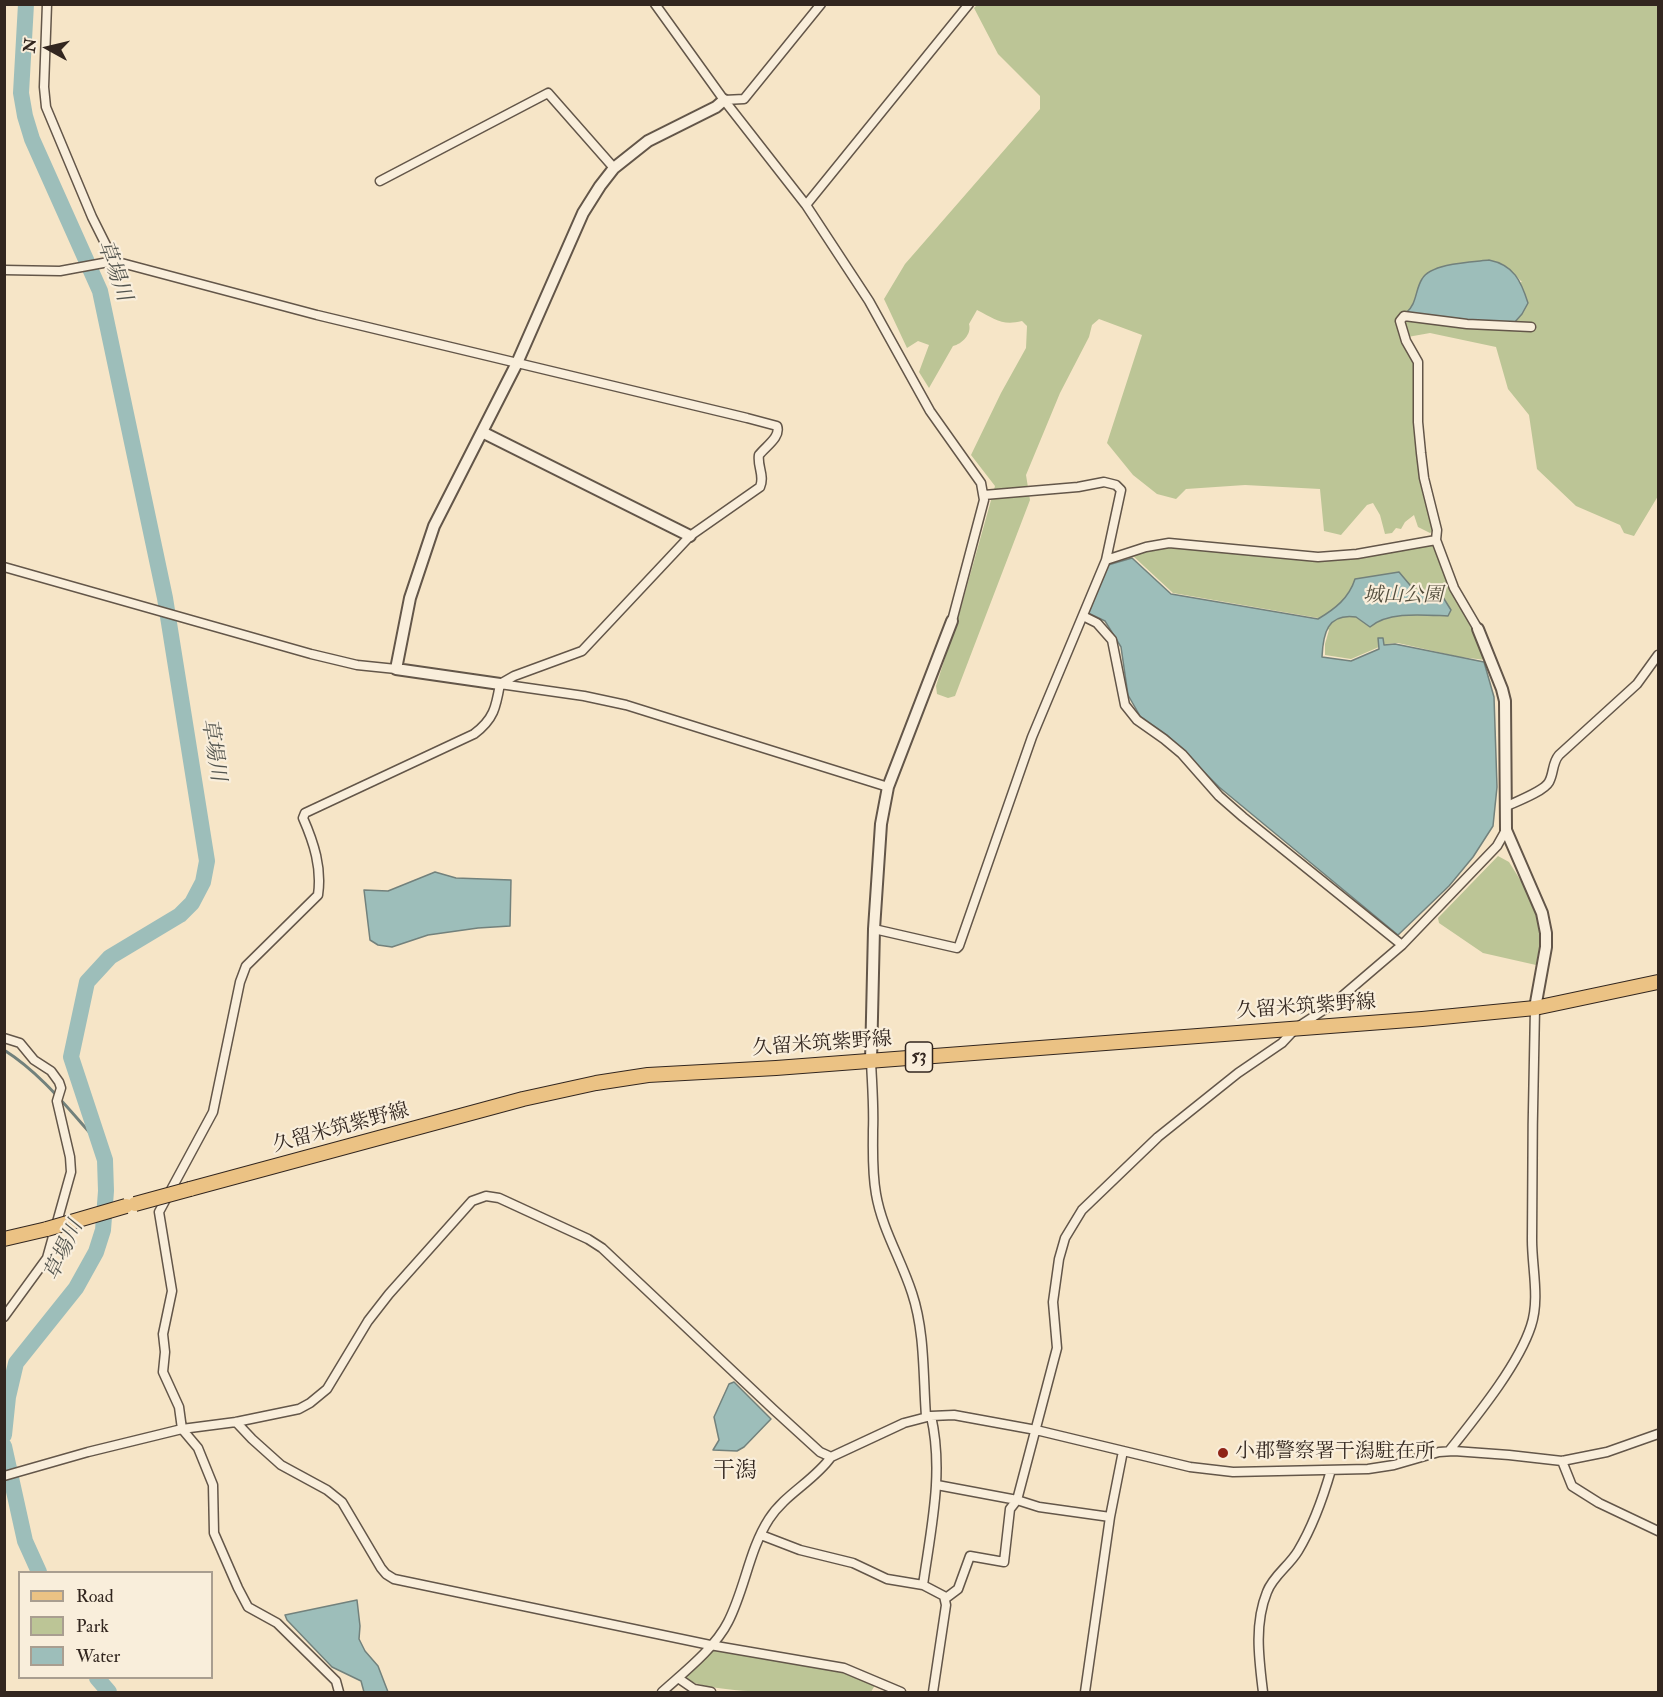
<!DOCTYPE html>
<meta charset="utf-8">
<style>
body{margin:0}
#map{position:relative;width:1663px;height:1697px;overflow:hidden;background:#f6e5c7;font-family:"IM FELL Double Pica",serif}
canvas{display:block}
.frame{position:absolute;inset:0;border:6px solid #32261f;pointer-events:none}
.legend{position:absolute;left:18px;top:1571px;width:195px;height:108px;box-sizing:border-box;background:#f9eedb;border:2px solid #a99e90;margin:0;padding:8px 10px;list-style:none;font-size:18px;color:#32261f}
.legend li{display:flex;align-items:center;gap:12px;height:30px}
.legend b{width:30px;border:2px solid #a99e90}
.north{position:absolute;left:18px;top:18px;width:60px;height:60px;-webkit-text-stroke:4px #f9eedb;paint-order:stroke;rotate:278deg;font-size:16px;font-weight:700;line-height:24px;text-align:center;color:#32261f}
.north::after{content:'';display:block;margin:auto;width:21px;height:27px;background:#32261f;clip-path:polygon(50% 0,100% 100%,50% 72%,0 100%)}
</style>
<div id="map">
<canvas width="1663" height="1697"></canvas>
<div class="frame"></div>
<ul class="legend">
<li><b style="height:8px;background:#ebc284"></b>Road</li>
<li><b style="height:16px;background:#bcc596"></b>Park</li>
<li><b style="height:16px;background:#9dbeba"></b>Water</li>
</ul>
<div class="north">N</div>
</div>
<script>
const g = document.querySelector('canvas').getContext('2d');
g.lineJoin = 'round';
function fill(path, color) { g.fillStyle = color; g.fill(path, 'evenodd'); }
function stroke(path, color, width, dash) { g.strokeStyle = color; g.lineWidth = width; g.lineCap = dash ? 'butt' : 'round'; g.setLineDash(dash || []); g.stroke(path); }
function drawText(font, color, halo, rows, align = 'center') {
  g.font = font + ' "IM FELL Double Pica","Noto Serif JP",serif'; g.lineWidth = 4.5; g.setLineDash([]); g.textBaseline = 'middle'; g.strokeStyle = halo; g.fillStyle = color; for (const [text, x, y, turn = 0] of rows) {
    g.save(); g.translate(x, y); g.rotate((+turn || 0) * Math.PI / 180); g.textAlign = isNaN(turn) ? turn : align; if (halo) g.strokeText(text, 0, 0); g.fillText(text, 0, 0); g.restore();
  }
}
const green = new Path2D(`
 M977,5h681v491l-24,40 -10,-3 -4,-8 -44,-19 -39,-37 -8,-54 -21,-26 -12,-42 -66,-14 -28,5 12,25 19,168 -3,2 -12,-6 -4,-12 -9,7 -4,7 -5,-1 -4,5 -7,1 -5,-19 -7,-12 -6,2 -26,30 -17,-4 -4,-42 -75,-4 -59,4 -10,10 -19,-5 -24,-19 -26,-32 35,-108 -43,-16 -7,6 -3,12 -29,56 -34,82 4,25 -75,196 -7,2 -11,-4 -1,-8 24,-75 35,-125 -24,-31 30,-62 25,-45 1,-22 -5,-5c-20,5 -27,-2 -45,-11l-8,14c3,10 -7,20 -16,22l-24,42 -10,-16 10,-27 -11,-4 -11,7 -23,-49 21,-35 135,-155v-13l-42,-42 -24,-46zM1496,262l15,9 11,11 -115,30z
 M1432,545l40,80 14,35 -26,-3 -62,-14 -12,1 -35,15 -26,-4v-11l4,-14 -11,-12 -145,-25 -41,-38 32,-9 140,13z
 M1498,856l11,6 15,24 13,31 4,21 -5,27 -53,-12 -44,-30 -1,-5z
 M713,1649l130,22 32,14 -4,7c-33,0 -165,5 -185,-14l1,-5z`);
const water = new Path2D(`
 M1489,260c25,5 32,21 39,43l-6,11 -8,9 -89,-6 -19,-4c11,-9 9,-23 16,-34 9,-16 50,-17 67,-19z
 M1132,558l39,36 147,25c17,-10 31,-21 37,-40l44,-7 16,19 26,3 10,16 -3,6c-24,-1 -60,-5 -78,11l-14,-10c-29,-4 -33,17 -34,40l29,4 28,-12 -1,-11h5l1,7 11,-1 89,18 10,35 3,90 -4,39 -20,31 -24,29 -51,49 -179,-148 -52,-52 -27,-19 -12,-21 -7,-48 -16,-26 -17,-8 20,-48z
 M435,872l21,6 55,2 -1,46 -32,2 -50,7 -36,12 -14,-2 -8,-5 -6,-50 24,1z
 M734,1382l37,37 -27,28 -7,4 -24,-1 6,-10 -5,-23 15,-33z
 M357,1600l3,26 -1,13 6,12 13,15 10,26h-24l-3,-11 -29,-14 -45,-47 -2,-5z`);
const stream = new Path2D(`
 M4,1050c38,24 65,60 95,93`);
const river = new Path2D(`
 M4,1435l4,-38 8,-34 60,-75 20,-36 7,-22 3,-39 -1,-31 -34,-103 16,-75 23,-25 70,-42 12,-12 11,-21 4,-21 -42,-263 -65,-307 -68,-152 -7,-23 -4,-23 5,-89
 M4,1446l21,95 14,31
 M97,1678l12,14`);
const minor = new Path2D(`
 M47,4l-3,83 2,20 46,110 22,44
 M655,4l69,96 82,105 63,96 61,110 51,72 3,17 -32,121
 M724,100l20,-1 77,-95
 M380,181l168,-88 66,75
 M806,205l163,-201
 M4,270l56,1 54,-10 203,54 430,103 30,8c4,11 -11,20 -18,29 -2,11 6,21 1,32l-70,49 -108,115 -68,25 -14,8c-4,23 -6,35 -26,50l-169,79 -2,5c11,25 19,50 15,77l-72,71 -6,16 -27,130 -54,100 13,79 -9,43 2,18 -2,20 16,35 3,22 16,19 15,37 1,48 24,55 10,19 29,16 59,58 3,11
 M1106,560l40,-13 23,-4 149,14 39,-3 79,-14
 M4,567l307,87 46,11 39,4
 M1083,616l14,7 15,17 13,65 12,15 27,19 18,15 37,42 24,21 159,128
 M1478,629l-24,-41 -18,-48 1,-10 -13,-52 -3,-25 -3,-31v-60l-12,-21 -6,-20 4,-5 63,8 64,3
 M500,684l84,12 42,9 262,82
 M1507,806c11,-5 37,-15 42,-24 5,-9 3,-19 10,-27l78,-71 21,-29
 M874,929l83,19 2,-2 73,-209 74,-177 15,-70 -5,-5 -12,-3 -26,5 -94,8
 M4,1038l16,5 14,17 17,11 8,11 2,6 -4,13 13,56 1,15 -24,86 -43,59
 M871,1061c1,23 3,46 2,69 0,22 -1,42 3,64 6,35 25,65 36,99 13,39 11,83 14,123
 M236,1422l16,17 29,26 46,25 15,12 39,66 5,6 8,5 316,66 134,23 57,24
 M1449,1451c26,-33 69,-85 82,-125 9,-27 1,-58 1,-86 0,-77 1,-155 3,-232
 M1562,1461l10,25 27,17 59,28
 M4,1476l84,-24 94,-23 54,-7 63,-13 11,-6 17,-14 41,-68 21,-27 83,-93 14,-5 13,2 89,41 14,9 172,162 46,42 11,5 73,-34 27,-7 23,-1 82,15 154,37 43,5 135,-3 26,-4 45,-13 15,-1 55,4 53,6 45,-9 51,-18
 M937,1485l80,15 22,7 71,10
 M761,1535l39,15 53,13 34,16 36,6 21,11 2,9 -13,87
 M923,1585c8,-57 21,-113 8,-169
 M946,1598l12,-9 12,-33 34,6 6,-53 7,-9 40,-152 -4,-46 6,-43 6,-21 17,-28 76,-73 80,-64 44,-30 14,-15 37,-24 69,-59 95,-99 9,-16
 M678,1678l16,11 17,3
 M662,1692c21,-19 53,-44 66,-70 17,-33 21,-72 41,-103 16,-25 45,-38 62,-62
 M1085,1692l25,-175 13,-66
 M1263,1692c-4,-33 -9,-68 4,-100 6,-16 22,-26 31,-41 15,-25 25,-53 33,-81`);
const tertiary = new Path2D(`
 M482,432l208,104
 M1478,629l24,60 3,12 1,129 36,83 4,20v14l-11,61
 M500,684l-104,-15 14,-71 24,-72 83,-163 66,-150 17,-27 14,-18 34,-27 68,-34 8,-7
 M871,1061l3,-132 7,-105 7,-37 64,-166`);
const primary = new Path2D(`
 M190,1189l333,-90 73,-16 52,-8 128,-7 646,-49 113,-11 123,-26
 M4,1239l43,-10`);
const primaryBridge = new Path2D(`
 M135,1204l55,-15
 M47,1229l79,-23`);
const markers = [
 [1223,1453,6,"#8f2418"]
];
const shields = [
 [919,1057,27]
];
const shieldNames = [
 ["53",919,1057]
];
const parkNames = [
 ["城山公園",1403,597]
];
const streetNames = [
 ["久留米筑紫野線",1306,1008,-4],
 ["久留米筑紫野線",822,1045,-4],
 ["久留米筑紫野線",341,1129,-15]
];
const poiNames = [
 ["小郡警察署干潟駐在所",1235,1453]
];
const waterNames = [
 ["草場川",113,271,70],
 ["草場川",212,750,81],
 ["草場川",65,1251,-65]
];
const quarterNames = [
 ["干潟",735,1472]
];
fill(green, '#bcc596');
fill(water, '#9dbeba');
stroke(water, '#72817c', 1.5);
stroke(stream, '#72817c', 3);
stroke(river, '#9dbeba', 16);
stroke(minor, '#635649', 11);
stroke(tertiary, '#635649', 14);
stroke(primary, '#32261f', 16);
stroke(minor, '#f9eedb', 8);
stroke(tertiary, '#f9eedb', 10);
stroke(primary, '#ebc284', 14);
stroke(primaryBridge, '#32261f', 16, []);
stroke(primaryBridge, '#ebc284', 14);
for (const [x, y, r, color] of markers) { const dot = new Path2D(); dot.arc(x, y, r, 0, 2 * Math.PI); g.fillStyle = color; g.fill(dot); stroke(dot, '#f9eedb', 2); }
for (const [x, y, w] of shields) { const box = new Path2D(); box.roundRect(x - w / 2, y - 15, w, 30, 4.5); g.fillStyle = '#f9eedb'; g.fill(box); stroke(box, '#32261f', 1.5); }
drawText('bold 18px', '#32261f', null, shieldNames);
drawText('italic 20px', '#544e3d', '#f9eedb', parkNames);
drawText('20px', '#32261f', '#f9eedb', streetNames);
drawText('20px', '#32261f', '#f9eedb', poiNames, 'left');
drawText('italic 21px', '#52544e', '#f9eedb', waterNames);
drawText('22px', '#32261f', '#f9eedb', quarterNames);
</script>
